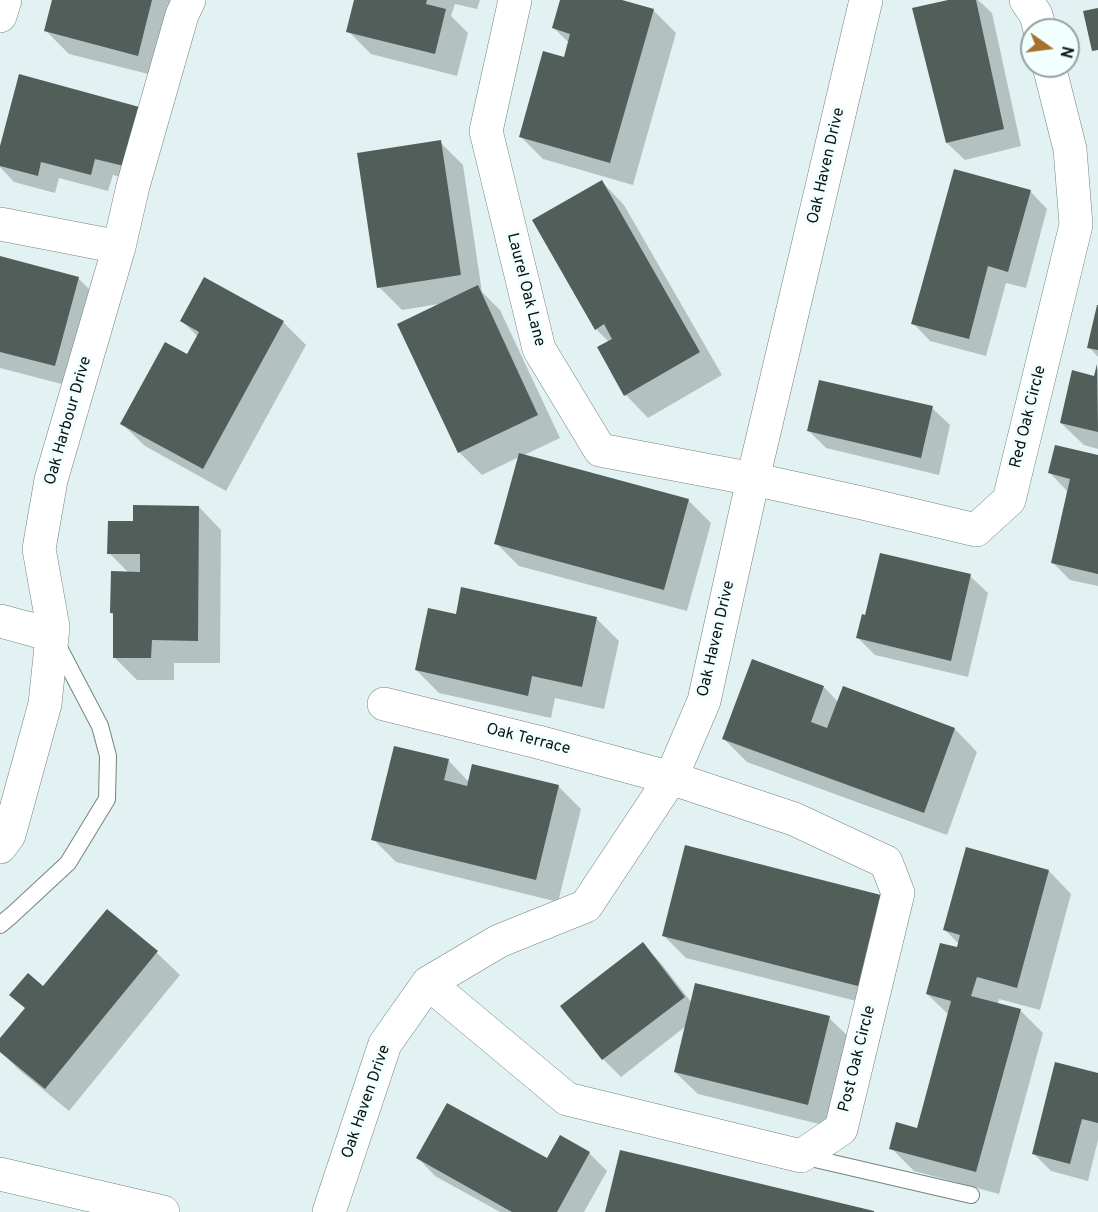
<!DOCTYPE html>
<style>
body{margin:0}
#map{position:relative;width:1098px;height:1212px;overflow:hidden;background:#e2f2f2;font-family:Overpass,sans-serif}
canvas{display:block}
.north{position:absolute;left:1020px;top:18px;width:60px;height:60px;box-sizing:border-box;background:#f2ffff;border:2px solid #96a1a1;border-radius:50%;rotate:104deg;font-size:16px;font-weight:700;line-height:24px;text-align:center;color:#0d1313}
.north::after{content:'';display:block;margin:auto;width:21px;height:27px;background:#a7702c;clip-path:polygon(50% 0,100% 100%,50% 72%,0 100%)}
</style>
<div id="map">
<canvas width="1098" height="1212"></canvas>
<div class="north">N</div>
</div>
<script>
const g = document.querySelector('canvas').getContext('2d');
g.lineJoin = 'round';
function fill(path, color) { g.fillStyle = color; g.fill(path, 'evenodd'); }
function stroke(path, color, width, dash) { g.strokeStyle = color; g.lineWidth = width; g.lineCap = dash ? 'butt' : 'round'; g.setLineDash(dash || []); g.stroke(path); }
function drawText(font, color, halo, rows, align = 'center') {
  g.font = font + ' Overpass,sans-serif'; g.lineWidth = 6; g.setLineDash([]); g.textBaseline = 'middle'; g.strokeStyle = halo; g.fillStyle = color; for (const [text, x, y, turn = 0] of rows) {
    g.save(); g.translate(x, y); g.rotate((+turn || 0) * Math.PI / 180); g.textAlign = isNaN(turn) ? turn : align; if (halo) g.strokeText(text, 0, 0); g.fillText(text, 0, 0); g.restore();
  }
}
const shadow = new Path2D(`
 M54,0h126l-20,77 -91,-23 -23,-23z
 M356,0h124l-3,9 -22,-5 -4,12 17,17 -11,43 -86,-22 -23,-23z
 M562,0h54l37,10 23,23 -43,152 -90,-26 -22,-22 44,-79 4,-15 -15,-15z
 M955,0h23l14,13 29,133 -56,14 -18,-17z
 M20,76l125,108 -32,-9 -5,16 -49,-13 -4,15 -41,-11 -14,-15v-15z
 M440,142l23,23 19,127 18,18 60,128 -38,18 166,44 23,23 -24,88 -168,-45 -23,-23 23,-86 -37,18 -23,-23 -20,-148 -37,6 -23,-23z
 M602,182l22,23 98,170 -74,43 -22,-23 -17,-53 -13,-13z
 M1030,191l17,18 -21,79 -20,-5 -20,73 -56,-15 -17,-18z
 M0,257l78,21 23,23 -24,87 -77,-20z
 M204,279l79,43 23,23 -80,146 -81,-45 -23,-22 66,-68 10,-19 -16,-16z
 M1098,308v49l-9,-10z
 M1098,367v82l-14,-4 -23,-22 34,-45z
 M932,408l18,17 -11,50 -113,-27 -17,-17z
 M1098,456v130l-28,-6 -18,-18 15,-71 -17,-18z
 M199,507l22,23 -1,133h-46v17h-37l-23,-23 1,-41 -4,-3 18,-40 -20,-20 26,-31z
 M970,576l18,17 -20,84 -93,-22 -17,-17 8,-21z
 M457,616l139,2 23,23 -15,68 -49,-11 -4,20 -112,-25 -23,-23z
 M824,687l14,15 5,-14 112,41 22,23 -30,83 -200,-73 -23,-23z
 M448,760l21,22 89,4 23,23 -23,93 -162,-40 -23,-23z
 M1049,871l22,23 -31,116 -41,-11 -1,5 22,6 23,23 -44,161 -85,-23 -23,-23 27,-18 31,-115 -22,-21 31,-45 2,-4 -15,-15z
 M880,897v110l-194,-49 -23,-23z
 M107,911l50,42 23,22 -111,136 -51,-42 -18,-18v-11l26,-31 -15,-14 33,-7z
 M642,944l18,18 32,41 137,15 23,22 -21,87 -133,-33 -23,-22 11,-46 -65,51 -18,-18 -41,-53z
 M1098,1074v66l-10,41 -37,-10 -17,-17z
 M560,1137l29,16 18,18 -23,41h-84l-65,-36 -17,-18 129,2z`);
const building = new Path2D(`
 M52,0h100l-14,56 -94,-25z
 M354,0h73l-1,4 20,5 -11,45 -89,-22z
 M560,0h62l32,9 -44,154 -91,-26 24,-86 21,6 6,-23 -18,-6z
 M948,0h28l28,129 -58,14 -34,-135z
 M1098,8v42l-6,1 -9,-40z
 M19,74l124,34 -15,59 -33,-8 -4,16 -50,-13 -3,14 -38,-10v-20z
 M441,140l20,135 -84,13 -20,-135z
 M954,169l77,21 -23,82 -20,-6 -19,73 -58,-15z
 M602,180l98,172 -76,44 -27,-49 15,-8 -8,-15 -9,6 -63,-110z
 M0,256l79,21 -24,89 -55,-14z
 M204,277l80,44 -81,148 -83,-45 45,-82 22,12 12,-22 -19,-11z
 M478,285l60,130 -80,38 -61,-129z
 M1097,305h1v45l-11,-2z
 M1097,364l1,68 -38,-9 12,-53 22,6z
 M819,380l114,26 -12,52 -114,-27z
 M1055,445l43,10v119l-47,-11 19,-84 -22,-6z
 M519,453l170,46 -25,91 -170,-46z
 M133,505l66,1 -1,135 -46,-1 -1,18h-38v-45h-3l1,-42 29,1v-18h-33l1,-33h25z
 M880,553l91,21 -20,87 -95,-23 6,-24 3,1z
 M461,587l136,30 -15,70 -50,-11 -4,20 -113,-26 13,-62 28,6z
 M752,659l72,27 -13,36 16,6 16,-42 112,42 -31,85 -202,-74z
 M394,746l55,13 -5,21 23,6 5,-22 87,21 -23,95 -165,-40z
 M685,845l196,50 -23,91 -196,-50z
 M966,847l83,23 -32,118 -40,-11 -6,19 50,13 -45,163 -87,-23 7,-27 21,6 34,-127 -25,-7 14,-51 17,4 3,-12 -17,-5z
 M107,909l51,42 -113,138 -45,-37v-14l25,-30 -16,-13 19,-22 15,13z
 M643,942l42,55 -83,63 -42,-54z
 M695,983l135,33 -22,89 -134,-33z
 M1055,1062l43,11v50l-16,-4 -12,45 -38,-10z
 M447,1103l100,55 13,-23 30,17 -33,60h-45l-96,-54z
 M620,1150l254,61v1h-269z`);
const lane = new Path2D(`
 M0,925l12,-10 56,-52 39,-64 1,-43 -8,-30 -43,-82
 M802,1156l169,39`);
const street = new Path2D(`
 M515,0l-29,131 53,218 61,101 153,29 109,24 114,27 33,-30 67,-275 -6,-76 -21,-83
 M1026,0l10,15 4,15
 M0,16l5,-16
 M0,224l119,23
 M0,621l52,14
 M384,704l154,38 133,36 123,41 92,43 12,31 -57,236 -40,27 -234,-57 -139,-116
 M0,847l9,-12 36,-131 8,-77 -14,-78 12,-69 68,-233 14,-61 49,-171 7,-15
 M329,1212l56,-168 43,-61 71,-42 87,-35 85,-128 33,-77 49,-222 113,-479`);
const secondary = new Path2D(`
 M0,1174l163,38`);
const streetNames = [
 ["Oak Haven Drive",827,166,-77],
 ["Laurel Oak Lane",525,290,76],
 ["Red Oak Circle",1029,417,-76],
 ["Oak Harbour Drive",69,421,-74],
 ["Oak Haven Drive",717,639,-77],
 ["Oak Terrace",528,740,14],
 ["Post Oak Circle",858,1059,-76],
 ["Oak Haven Drive",367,1102,-71]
];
fill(shadow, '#0003');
fill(building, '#525e5a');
stroke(lane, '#748282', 18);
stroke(street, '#748282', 34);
stroke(secondary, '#748282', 34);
stroke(lane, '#fff', 16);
stroke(street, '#fff', 33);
stroke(secondary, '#fff', 33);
drawText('16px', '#0d1313', '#f2ffff', streetNames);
</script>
